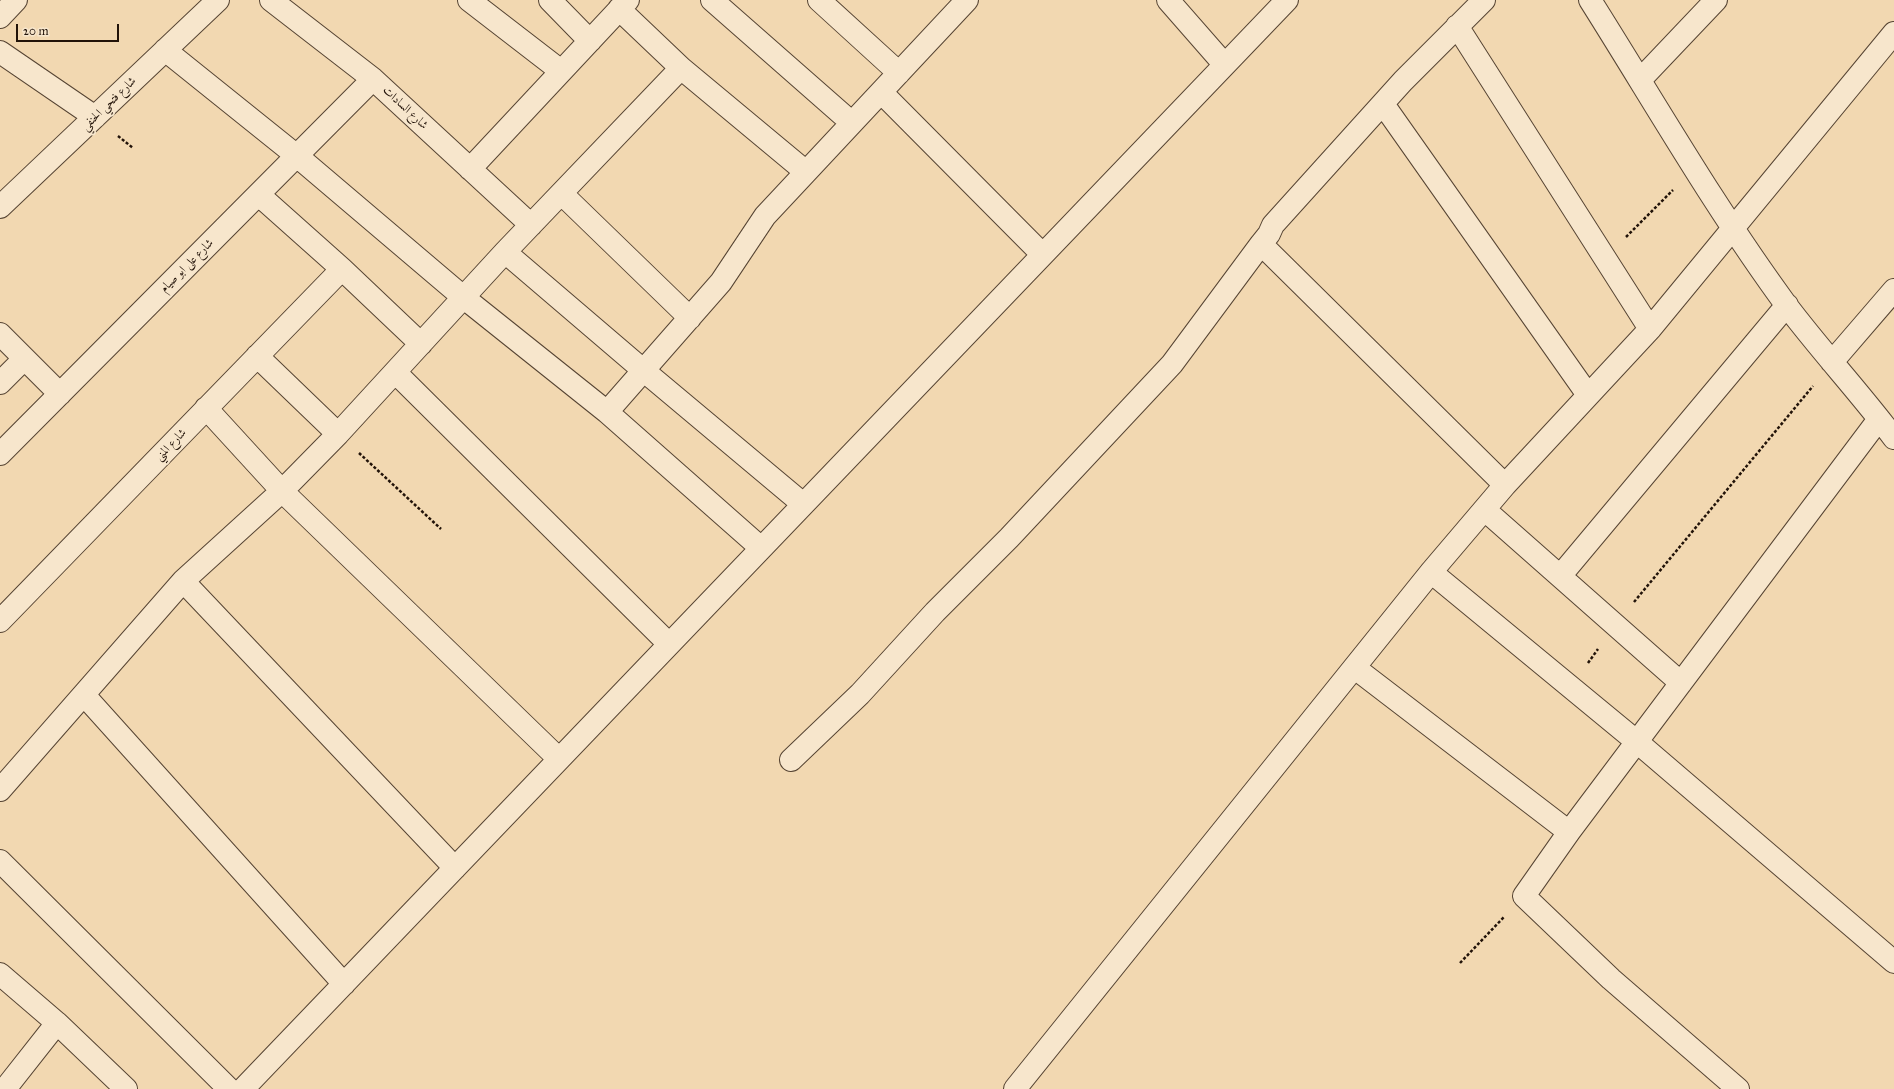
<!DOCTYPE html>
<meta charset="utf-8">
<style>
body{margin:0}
#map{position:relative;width:1894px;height:1089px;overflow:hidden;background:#f2d8b1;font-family:"IM FELL Great Primer",serif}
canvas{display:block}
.scale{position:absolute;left:16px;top:24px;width:103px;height:18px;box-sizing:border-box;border:2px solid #221309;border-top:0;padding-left:5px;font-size:12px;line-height:14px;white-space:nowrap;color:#221309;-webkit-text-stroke:3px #f7e6cc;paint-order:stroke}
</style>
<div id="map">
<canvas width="1894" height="1089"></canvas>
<div class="scale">20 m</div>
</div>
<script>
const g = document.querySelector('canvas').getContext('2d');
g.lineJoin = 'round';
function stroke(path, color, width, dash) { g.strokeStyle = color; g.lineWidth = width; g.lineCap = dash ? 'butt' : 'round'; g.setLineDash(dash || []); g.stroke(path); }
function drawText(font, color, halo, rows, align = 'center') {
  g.font = font + ' "IM FELL Great Primer",Amiri,serif'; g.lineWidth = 3.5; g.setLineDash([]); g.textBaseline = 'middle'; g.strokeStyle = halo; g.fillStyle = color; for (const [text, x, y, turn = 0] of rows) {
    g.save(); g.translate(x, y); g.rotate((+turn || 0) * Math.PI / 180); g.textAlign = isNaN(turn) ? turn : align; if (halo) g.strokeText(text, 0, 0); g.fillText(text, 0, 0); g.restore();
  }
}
const path = new Path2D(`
 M118,136l15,12
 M1626,237l47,-47
 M359,453l82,76
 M1634,602l179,-216
 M1588,663l10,-14
 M1460,963l44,-46`);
const street = new Path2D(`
 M271,0l102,79 158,146
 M469,0l92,71
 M550,0l40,41
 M712,0l140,123
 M819,0l80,73
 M1168,0l56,64
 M1484,0l-81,81 -130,144 -4,9 -8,10 244,241
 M1590,0c65,103 125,208 197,306 34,45 73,87 107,132
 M619,9l62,59 125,104
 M0,17l16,-17
 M1457,26l193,303
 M165,50l132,106 166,141 144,115 154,136
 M0,52l95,65
 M1640,80l76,-80
 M881,92l161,162
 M1383,104l205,291
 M470,169l158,-169
 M562,194l128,124
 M259,195l83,74 79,75
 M0,207l218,-207
 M505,252l138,118 160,134
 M0,334l60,60
 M257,356l81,78
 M1832,362l62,-72
 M395,372l274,272
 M0,383l24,-24
 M206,408l76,83 277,268
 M607,412l114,-130 44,-66 202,-216
 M0,454l373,-375
 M1485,510l196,173
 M1431,572l205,169 258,221
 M1561,575l226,-270
 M183,581l272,287
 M0,621l342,-352
 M1355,668l214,164
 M84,695l260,289
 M791,760l69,-66 75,-82 74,-74 163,-174 89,-120
 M0,790l183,-209 99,-90 56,-57 167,-182 176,-184
 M0,861l229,228
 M0,974l57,49 69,66
 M5,1089l52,-66
 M243,1089l1044,-1089
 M1015,1089l416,-517 74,-87 145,-156 244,-296
 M1738,1089l-127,-110 -87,-83 45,-64 310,-413`);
const streetNames = [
 ["شارع فتحي الحنفي",109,104,-44],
 ["شارع السادات",405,108,43],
 ["شارع على ابو صيام",187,266,-45],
 ["شارع المني",171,445,-46]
];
stroke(street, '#564433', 24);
stroke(path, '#221309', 2.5, [3, 2]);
stroke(street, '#f7e6cc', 22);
drawText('12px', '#221309', '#f7e6cc', streetNames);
</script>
